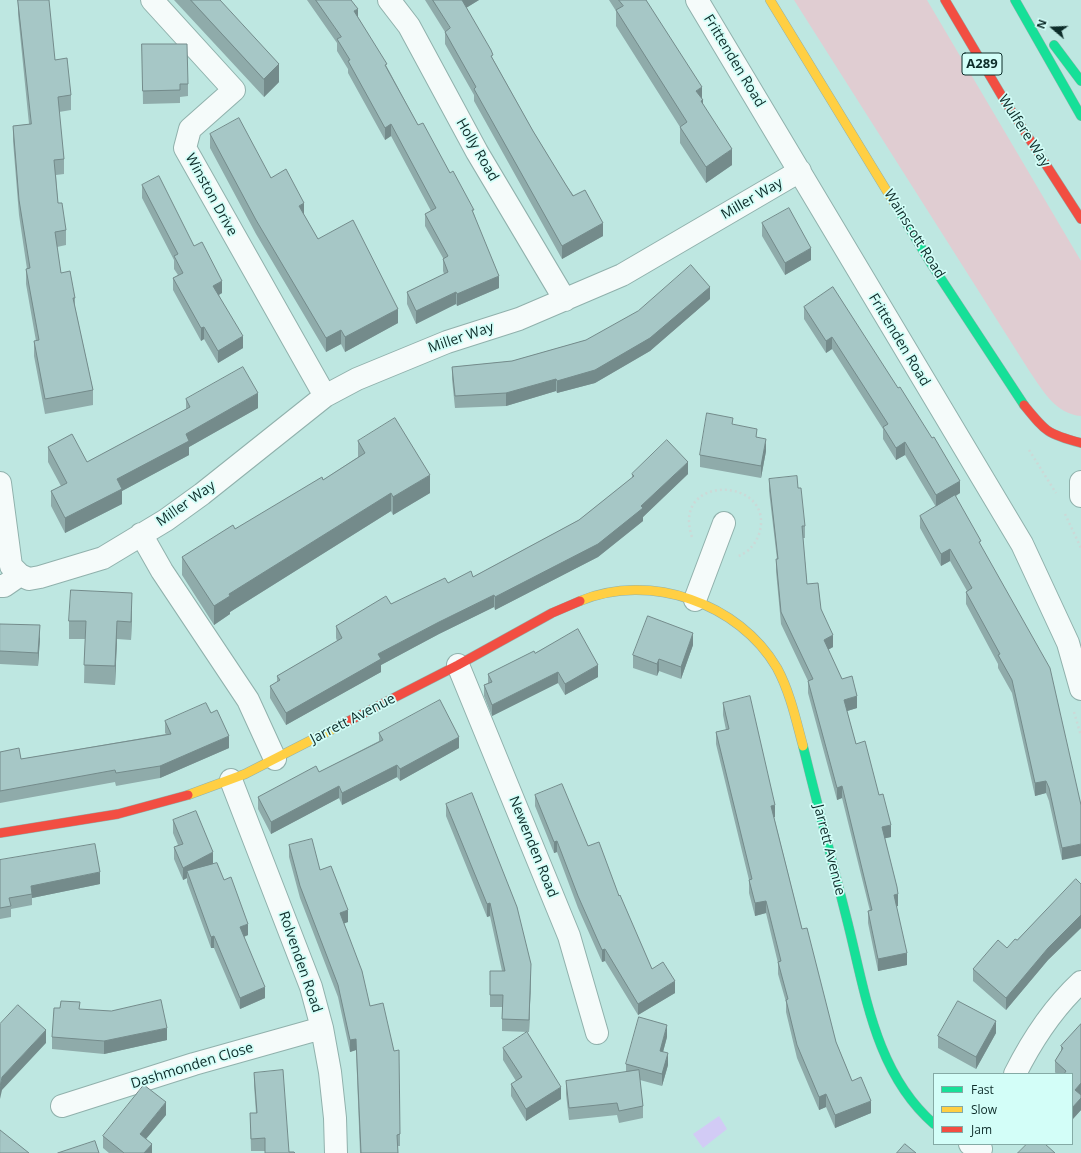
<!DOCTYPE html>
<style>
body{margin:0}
#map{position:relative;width:1081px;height:1153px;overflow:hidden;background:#bee7e1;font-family:"Open Sans",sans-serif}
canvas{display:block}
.legend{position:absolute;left:933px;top:1073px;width:140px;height:72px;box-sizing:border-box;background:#d3fef8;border:1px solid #84aaa5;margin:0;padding:5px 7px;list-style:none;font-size:12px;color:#0d2c29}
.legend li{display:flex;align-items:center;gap:8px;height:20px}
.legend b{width:20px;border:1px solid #84aaa5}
.north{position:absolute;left:1033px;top:8px;width:40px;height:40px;-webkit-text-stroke:3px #d3fef8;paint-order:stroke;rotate:289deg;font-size:11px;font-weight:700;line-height:16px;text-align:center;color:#0d2c29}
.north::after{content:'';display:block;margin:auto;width:14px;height:18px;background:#0d2c29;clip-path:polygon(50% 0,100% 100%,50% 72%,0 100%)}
</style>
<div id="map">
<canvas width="1081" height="1153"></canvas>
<ul class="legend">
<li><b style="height:5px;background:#16e098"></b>Fast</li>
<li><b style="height:5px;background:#ffcf43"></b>Slow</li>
<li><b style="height:5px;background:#f24e42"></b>Jam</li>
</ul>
<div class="north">N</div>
</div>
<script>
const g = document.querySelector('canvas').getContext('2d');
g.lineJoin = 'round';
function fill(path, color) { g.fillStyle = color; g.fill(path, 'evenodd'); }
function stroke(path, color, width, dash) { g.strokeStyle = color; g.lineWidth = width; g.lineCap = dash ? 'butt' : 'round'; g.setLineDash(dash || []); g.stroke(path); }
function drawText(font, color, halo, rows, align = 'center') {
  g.font = font + ' "Open Sans",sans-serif'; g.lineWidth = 3.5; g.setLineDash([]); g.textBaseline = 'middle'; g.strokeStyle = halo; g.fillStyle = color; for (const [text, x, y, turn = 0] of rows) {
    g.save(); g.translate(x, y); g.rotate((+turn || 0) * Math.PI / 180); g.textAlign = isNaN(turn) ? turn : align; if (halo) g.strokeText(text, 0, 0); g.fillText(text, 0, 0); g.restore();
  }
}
const green = new Path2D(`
 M794,0h133l154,261v155c-25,-2 -38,-25 -51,-44z`);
const water = new Path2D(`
 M719,1116l8,13 -24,19 -10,-14z`);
const path = new Path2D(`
 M1029,450l27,43
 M1065,514l16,34
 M692,537c-22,-65 85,-60 67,-3 -4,11 -11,19 -23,23
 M1074,712l7,24`);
const street = new Path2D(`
 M152,0l82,90 -44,39 -5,19 140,248
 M389,0l20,26 68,126 88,148
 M697,0l325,544 46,99 13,46
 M1081,482v14
 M0,483l11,83 9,9
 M141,534l21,37 86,129 27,59
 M0,586h4l16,-11 9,4 11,-2 63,-19 63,-38 36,-26 123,-98 32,-17 90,-37 72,-23 103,-44 178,-104
 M695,600l29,-77
 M458,665l111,271 28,97
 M231,780l80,207 11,41 8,44 5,46 1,35
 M1015,1074c17,-34 38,-66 66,-92
 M62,1106l132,-42 128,-36
 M970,1144l11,5`);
const fast = new Path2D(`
 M1015,0l66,116
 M1054,45l27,36
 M896,206l34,56 94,143
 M803,746c14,57 29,114 43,170 19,73 28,156 88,208`);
const slow = new Path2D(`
 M770,0l126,206
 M580,601c70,-29 159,2 197,67 13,24 19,52 26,78
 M188,795l57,-21 90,-46`);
const jam = new Path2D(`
 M945,0l58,98 78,121
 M1024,405c22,27 23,29 57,38
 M335,728l123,-63 94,-52 28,-12
 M0,833l118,-19 70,-19`);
const wall = new Path2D(`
 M18,0l37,60 16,35v15l-12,2 5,47v15l-8,1 2,28 8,27v15l-9,2 4,26 14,25v9l18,83v15l-48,9 -11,-58v-15h2l-10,-57v-15h1l-8,-54 -6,-74v-15l16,-2 -11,-110z
 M174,0h46l59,82 -15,15z
 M307,0h44l7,17 29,50 31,58 32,48 24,41 25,74 -42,18 -1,-2 -40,20 -9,-20v-12l37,-18 -1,-3v-13l-18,-32v-12l6,-3 -40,-75 -6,4 -37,-67v-4l-11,-18v-8z
 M425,0h54l-13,8 27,51 40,72 33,54 37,51 -41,23 -88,-158v-6l-29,-51v-12z
 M609,0h37l56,99 1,5 29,61 -26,18 -26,-40v-16l-64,-101v-15z
 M142,44l46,40v12l-8,1v6l-37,1z
 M210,134l61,44 33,37 14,24 80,84 -53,29 -4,-8 -15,8 -70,-118 -46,-86z
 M142,185l52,61 28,47 -3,2 24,53 -25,15 -14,-24 -3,2 -28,-51v-12l5,-3 -4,-6v-9l-32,-62z
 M762,223l49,37 -26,15 -23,-39z
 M833,287l127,206 -4,3 25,50 100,259 -19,55 -13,-59 -3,-8 -11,3 -23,-103 -14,-25v-4l-32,-60v-12l1,-1 -17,-30 -9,5 -21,-38v-12l16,-9 -31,-52 -9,5 -13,-21v-10l-51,-80 -6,4 -22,-34v-12z
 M710,299l-60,52 -55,32 -38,10 -1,-2 -50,15 -51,2 -3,-29v-12l60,-6 74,-21z
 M186,399l72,9 -69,39v8l-67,36v13l-57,29 -14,-27v-15l10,-5 -13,-24v-15l39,15 99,-52z
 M757,437l9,14 -5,27 -61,-11v-12z
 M358,441l72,52 -37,22 -2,-4 -161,101v2l-16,11 -32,-50v-18l53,-28 88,-49 35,-23z
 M632,474h56l-45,43v4l-45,36 -103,53 -1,-3 -55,27 -58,31v7l-95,53 -16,-27v-12l7,-4v-6l60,-35 -1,-3v-12l55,-22 57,-21 25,-6 106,-57 53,-42z
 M769,479l29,9 7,38v12h-2l4,46 14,25 12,38 -5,3 14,29 15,29 -10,3 9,33 23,51 12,42 -6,1 13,68h-2l11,59 -29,6 -10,-48v-12h2l-28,-113 -5,2 -29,-107v-12l-27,-57 -5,-53v-12h1l-8,-68z
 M132,611l-1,29 -14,-1 -2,46 -31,-2 1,-44h-16v-18z
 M0,624l40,14 -2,28 -38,-2z
 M693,645l-12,34 -22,-8 -2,5 -24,-8v-13z
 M535,653l63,24 -33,18 -7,-12 -66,33 -8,-20v-11l4,-2v-9z
 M723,703l52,114h-1l28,112 34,113 16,39 19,32 -36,15 -9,-21 -7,3 -22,-52 -11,-46v-10l-8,-28v-11l-12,-50 -11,3 -6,-23v-13l-33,-136v-12l10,-2 -3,-15z
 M165,721l64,27 -69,30 -44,8 -1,-4 -115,21v-51l21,7 145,-25 -1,-1z
 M379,733l80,15 -59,33 -3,-4 -55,28 -3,-7 -68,36 -13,-25v-12l61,-25 60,-31z
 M535,795l53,51 31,50 33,73 23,24 -37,22 -33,-54 -3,1 -24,-54 -21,-56 -3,1 -19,-47z
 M446,804l85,172 -2,56 -27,-1v-24h-12v-12l12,-24 -12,-55 -3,1 -41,-101z
 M173,820l40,44 35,71 -4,2 21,61 -25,11 -26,-61h-3l-24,-66v-4l-4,2 -9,-21v-12l4,-2 -5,-12z
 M289,845l31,25 28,52 -4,1 26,83 30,128v12h-2v7h-38l-4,-103 -6,2 -12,-55 -38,-99 -11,-41z
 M0,860l100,24 -68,14v7l-21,4v8l-11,2z
 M1081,884v44l-33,32 -42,50 -33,-29v-12l34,-21 10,-8z
 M80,1009l87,31 -63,14 -52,-5v-12z
 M1081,1024v86l-9,10v-46h-16l-1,-2v-11l6,-10v-5z
 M996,1033l-20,36 -38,-21v-12z
 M667,1037l-4,15 5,13 -6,21 -22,-6 3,26v12l-24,5 -2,-8 -48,5 -3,-26v-13l60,-9v-8z
 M503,1048l58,51 -35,22 -15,-25v-12l5,-3 -13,-21z
 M254,1073l35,79 6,1h-30v-2h-14l-1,-38h6l-2,-28z
 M166,1115l-20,24 6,14h-43l-6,-5v-12z`);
const shadedWall = new Path2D(`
 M461,0h18l-18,11z
 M358,9v12l-4,-10z
 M279,64v18l-15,15v-18z
 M702,87v13h1v16l-7,-25z
 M391,124v12l-6,4v-12z
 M732,149v16l-26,18v-16z
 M304,203v14l-5,-11z
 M603,223v13l-41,23v-13z
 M811,248v12l-26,15v-12z
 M499,276v12l-42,18v-12z
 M222,281v12l-9,5v-12z
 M710,287v12l-60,52 -55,32 -38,10v-12z
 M456,292v12l-40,20v-13z
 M398,309v14l-53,29v-15z
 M204,327v12l-3,2v-13z
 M341,330v14l-15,8v-14z
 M243,336v12l-25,15v-12z
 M832,337v12l-6,4v-12z
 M556,379v12l-50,15v-13z
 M258,393v15l-69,39v8l-67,36v13l-57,29v-15l52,-39 69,-45z
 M766,439v12l-5,27v-12z
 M905,442v13l-9,5v-12z
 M688,462v12l-45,43v4l-45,36 -103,53v-13l146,-91z
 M430,475v18l-37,22v-18z
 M960,481v12l-24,14v-12z
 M391,493v18l-161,101v2l-16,11v-19l15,-12z
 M950,549v12l-9,5v-12z
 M132,593v18l-1,29v-18z
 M494,595v12l-55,27 -58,31v7l-95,53v-12l92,-59 61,-32z
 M117,621v18l-2,46v-19z
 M40,625v13l-2,28v-13z
 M693,633v12l-12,34v-12z
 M833,635v12l-9,5v-12z
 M659,659v12l-2,5v-12z
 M598,665v12l-33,18v-11z
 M558,672v11l-66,33v-11z
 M857,696v12l-13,4v-12z
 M229,736v12l-69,30v-12z
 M459,737v11l-59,33v-12z
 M397,765v12l-55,28v-12z
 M1046,781v12l-11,3v-13z
 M339,786v12l-68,36v-12z
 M842,786v12l-5,2v-12z
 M775,805v12l-4,1v-12z
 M891,825v12l-9,2v-12z
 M557,841v11l-3,1v-11z
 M1081,844v12l-19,4v-12z
 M213,852v12l-26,7v7l-4,2v-12z
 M100,872v12l-68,14 -1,-12z
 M898,894v12l-4,1v-12z
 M766,901v12l-11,3v-13z
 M490,903v13l-3,1v-13z
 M348,910v12l-8,3v-12z
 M1081,915v13l-33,32 -42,50v-12l42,-50z
 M248,924v11l-8,3v-11z
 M214,936v12h-3v-11z
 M605,949v12l-3,1v-12z
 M907,953v12l-29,6v-12z
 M531,964v12l-2,56v-12z
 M675,981v12l-37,22v-11z
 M265,987v11l-25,11v-11z
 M996,1021v12l-20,36v-12z
 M667,1025v12l-7,26v-12z
 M167,1028v12l-63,14v-13z
 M46,1030v13l-44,47 -2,9v-12l2,-10z
 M356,1039v11l-6,2v-12z
 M668,1053v12l-6,21v-12z
 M1081,1083v12l-6,-5z
 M561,1087v12l-35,22v-12z
 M826,1094v13l-7,3v-13z
 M1081,1098v12l-9,10v-12z
 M871,1101v12l-36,15v-13z
 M166,1102v13l-26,31v-12z
 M152,1144v9h-8z`);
const building = new Path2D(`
 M18,0h31l6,60 12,-2 4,37 -13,2 6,62 -10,1 4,43h4l4,27 -11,2 6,41 9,-2 5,27h-2l20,92 -48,9 -11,-58 5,-1 -13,-71 4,-1 -11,-68 -6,-74 18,-2z
 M191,0h29l59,64 -15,15z
 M316,0h35l7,9 -4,2 33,53 -2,1 33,60 5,-2 27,50 3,-2 21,39h-2l27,66 -42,18 -1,-2 -40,19 -9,-19 41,-20 -5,-13 5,-3 -23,-42 11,-6 -45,-84 -6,4 -37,-67 2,-1 -13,-21 4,-2z
 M433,0h29l29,50 2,5 -2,1 42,75 33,54 7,11 12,-6 18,33 -41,23 -88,-157 2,-2 -31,-55 5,-4z
 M619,0h27l56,87 -6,4 7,9 -2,1 31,48 -26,18 -26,-40 7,-5 -71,-112 7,-4z
 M142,44h45l1,40h-8v6l-37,1z
 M239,118l32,60 15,-9 18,34 -5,3 19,33 35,-19 45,89 -53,28 -4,-7 -15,8 -70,-118 -46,-86z
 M159,176l35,70 8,-4 20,39 -9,5 30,50 -25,15 -14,-24 -3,1 -28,-50 10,-5 -9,-17 4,-2 -36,-69z
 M789,208l22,40 -26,15 -23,-40z
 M691,265l19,22 -60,51 -55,32 -38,11 -1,-2 -50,14 -51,3 -3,-29 60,-6 74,-21 52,-29z
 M833,287l65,101 2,-1 32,51 2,-1 26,44 -24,14 -31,-53 -9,6 -13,-21 5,-3 -56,-87 -6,4 -22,-34z
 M243,367l15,26 -72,41 3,7 -72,38 5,10 -57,29 -14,-27 16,-8 -19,-36 24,-13 15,28 103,-55 -4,-8z
 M707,413l26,5 -1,6 25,5 -1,8 10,2 -5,27 -61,-11z
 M395,418l35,57 -37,22 -2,-4 -162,101 1,2 -16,10 -32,-49 51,-32 2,4 87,-52 1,3 42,-27 -7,-12z
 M667,440l21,22 -47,44 2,2 -45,36 -103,53 -1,-2 -55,27 -61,32 3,5 -95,54 -16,-27 10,-6 -3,-4 65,-38 -6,-12 50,-30 5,8 54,-26 3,5 23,-12 2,6 106,-57 55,-44 -2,-2z
 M797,476l1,12h3l4,38h-3l5,58 11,-1 3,26 12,26 -9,5 18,39 10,-3 5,20 -13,4 12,44 9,-3 14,54 4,-1 8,31 -9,2 15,60 1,7 -4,1 13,58 -29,6 -10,-48 4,-1 -30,-124 -5,2 -29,-107 5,-2 -32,-67 -5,-53h2l-9,-80z
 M955,495l26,46 -2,1 71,126 31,137v39l-19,4 -13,-60 -3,-7 -11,2 -23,-103 -14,-25 2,-1 -34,-62 6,-4 -22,-39 -9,5 -21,-38z
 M71,590l61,3 -1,29 -14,-1 -2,45 -31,-1 2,-44h-17z
 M648,616l45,17 -12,34 -22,-8 -2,5 -24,-9z
 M0,624l40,1 -2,28 -38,-2z
 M578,629l20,36 -33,19 -7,-12 -66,33 -8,-20 8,-3 -4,-8 46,-23 1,2z
 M750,696l25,109 -4,1 31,123 5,-1 29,114 16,39 9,-4 10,24 -36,14 -9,-21 -7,3 -22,-52 -11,-45 2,-1 -10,-37 3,-1 -15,-60 -11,2 -6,-23 3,-1 -36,-147 13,-3 -6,-26z
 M440,700l19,37 -59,32 -3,-4 -55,28 -3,-7 -68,36 -13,-25 58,-31 3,6 64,-32 -4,-7z
 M206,703l5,10 6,-3 12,26 -69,30 -44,7 -1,-3 -115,21v-39l19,-4 2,11 150,-25 -6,-13z
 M562,784l26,62 11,-4 20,54 1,-1 32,74 11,-7 12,19 -37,23 -33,-55 -3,1 -24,-54 -21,-55 -3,1 -19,-47z
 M472,793l45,114 14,57 -2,56 -27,-1 1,-24h-13v-24h15l-15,-68 -3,1 -41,-100z
 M196,811l17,41 -30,16 -9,-21 9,-3 -10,-24z
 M312,839l8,31 11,-4 17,44 -8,3 22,58 8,35 13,-3 11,48 5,-1 1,84 -3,1 1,18h-37l-5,-114 -6,1 -12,-55 -38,-99 -11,-41z
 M95,844l5,28 -69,14 1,8 -23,4 2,8 -11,2v-48z
 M217,863l7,17 7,-3 17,47 -8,3 25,60 -25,11 -26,-62 -3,1 -24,-66z
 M1076,879l5,5v31l-33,33 -42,50 -33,-29 25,-29 9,8 8,-9 2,1z
 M161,1000l6,28 -63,13 -52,-4 2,-29h6l1,-7 19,1 -1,7 32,2z
 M958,1001l38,20 -20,36 -38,-21z
 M18,1005l28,25 -44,47 -2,10v-63z
 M639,1017l28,8 -7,26 8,2 -6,21 -36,-10z
 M1081,1024v59l-6,7 6,5v3l-9,10v-34h-8l2,-3 -11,-10 8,-13 -2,-2z
 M527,1032l34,55 -35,22 -15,-25 11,-7 -19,-29z
 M283,1070l6,82h5l1,1h-30v-15l-14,1 -1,-26h7l-3,-40z
 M639,1070l4,36 -24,5 -2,-8 -48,5 -3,-27z
 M144,1085l22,17 -26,32 12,10 -8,9h-20l-21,-17z
 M0,1130l29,23h-29z
 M95,1141l4,12h-41z
 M905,1144l11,9h-19z
 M1027,1144h18l10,9h-37z`);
const shields = [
 [982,64,40]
];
const shieldNames = [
 ["A289",982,64]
];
const streetNames = [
 ["Frittenden Road",734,61,59],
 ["Wulfere Way",1024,131,57],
 ["Holly Road",477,150,60],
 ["Winston Drive",211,195,61],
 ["Miller Way",752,199,-30],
 ["Wainscott Road",914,234,58],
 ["Miller Way",461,338,-19],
 ["Frittenden Road",899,340,59],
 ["Miller Way",186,504,-35],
 ["Jarrett Avenue",353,719,-27],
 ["Newenden Road",533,847,68],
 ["Jarrett Avenue",829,850,76],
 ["Rolvenden Road",300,962,71],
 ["Dashmonden Close",192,1066,-17]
];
fill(green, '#e0cdd2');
fill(water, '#d2cbf5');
stroke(street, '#90b1ac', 24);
stroke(fast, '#90b1ac', 10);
stroke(slow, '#90b1ac', 10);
stroke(jam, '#90b1ac', 10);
stroke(path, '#ccd9d7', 2.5, [2, 3]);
stroke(street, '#f5fbfa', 22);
stroke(fast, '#16e098', 9);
stroke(slow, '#ffcf43', 9);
stroke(jam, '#f24e42', 9);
fill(wall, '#8fabaa');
fill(shadedWall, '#748b8b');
fill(building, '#a6c7c6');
stroke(building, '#748b8b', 1);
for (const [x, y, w] of shields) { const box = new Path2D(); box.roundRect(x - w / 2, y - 11, w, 22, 3); g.fillStyle = '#d3fef8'; g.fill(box); stroke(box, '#0d2c29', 1); }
drawText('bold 13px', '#0d2c29', null, shieldNames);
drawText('14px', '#0d2c29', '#d3fef8', streetNames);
</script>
